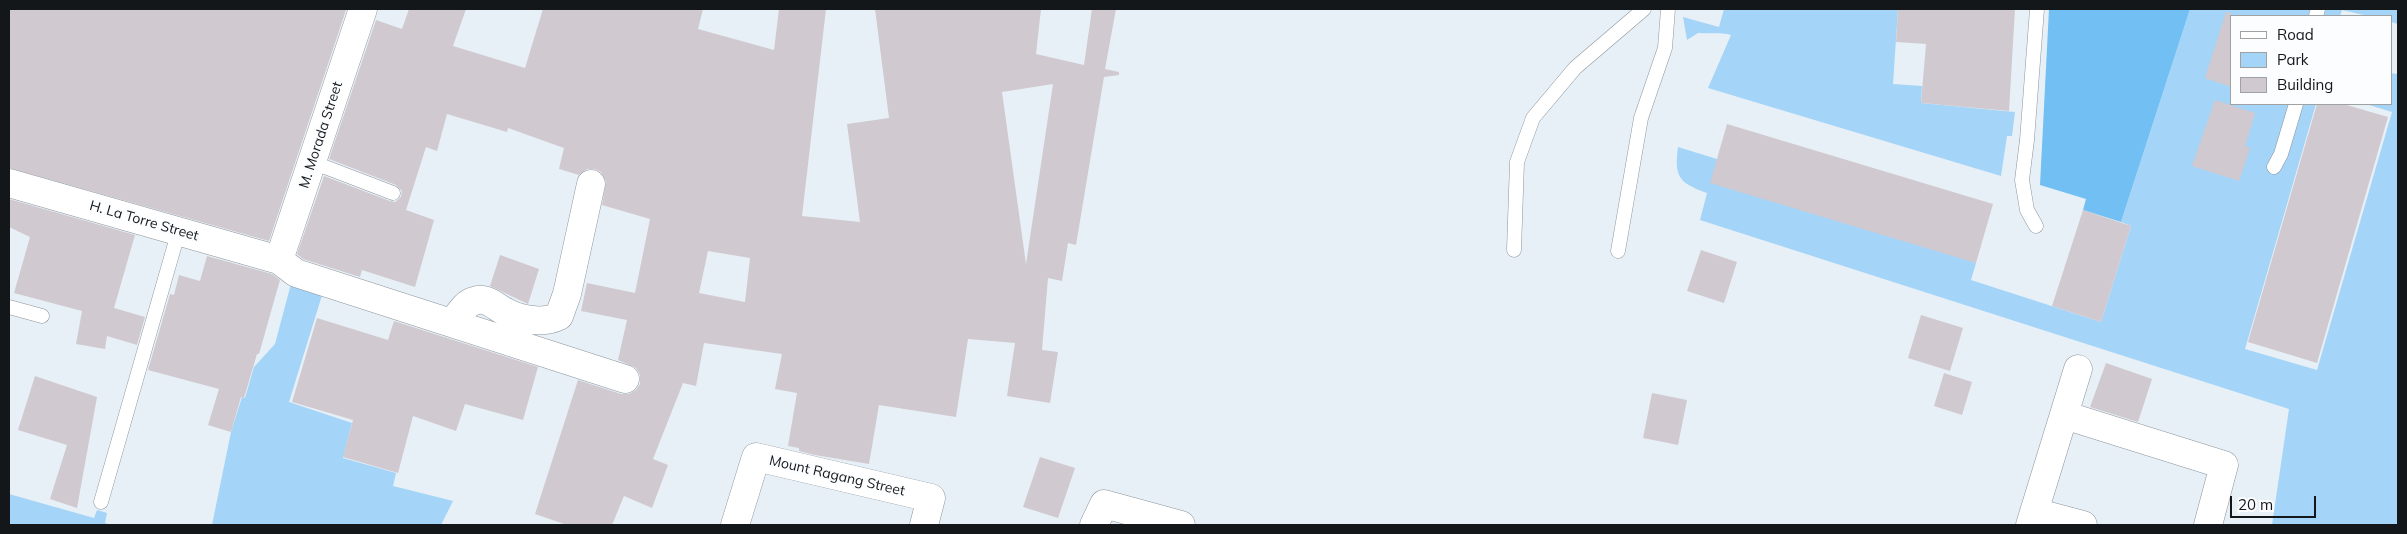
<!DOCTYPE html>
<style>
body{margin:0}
#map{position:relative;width:2407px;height:534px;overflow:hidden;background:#e7f0f7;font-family:Mulish,sans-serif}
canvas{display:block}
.frame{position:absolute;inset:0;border:10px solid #141719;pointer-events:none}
.legend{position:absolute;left:2230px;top:15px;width:162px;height:90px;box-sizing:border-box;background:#fbfdfe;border:1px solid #9fa1a2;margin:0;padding:6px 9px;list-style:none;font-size:15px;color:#141719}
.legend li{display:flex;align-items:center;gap:10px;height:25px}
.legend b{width:25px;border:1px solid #9fa1a2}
.scale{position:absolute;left:2230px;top:496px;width:86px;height:22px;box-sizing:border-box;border:2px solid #141719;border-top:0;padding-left:6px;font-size:15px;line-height:18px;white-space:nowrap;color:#141719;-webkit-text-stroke:4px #fbfdfe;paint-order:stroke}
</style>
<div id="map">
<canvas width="2407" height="534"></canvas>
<div class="frame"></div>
<ul class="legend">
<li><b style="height:6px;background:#fff"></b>Road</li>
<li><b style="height:14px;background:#a4d4f7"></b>Park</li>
<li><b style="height:14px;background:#d1c9d0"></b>Building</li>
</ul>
<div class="scale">20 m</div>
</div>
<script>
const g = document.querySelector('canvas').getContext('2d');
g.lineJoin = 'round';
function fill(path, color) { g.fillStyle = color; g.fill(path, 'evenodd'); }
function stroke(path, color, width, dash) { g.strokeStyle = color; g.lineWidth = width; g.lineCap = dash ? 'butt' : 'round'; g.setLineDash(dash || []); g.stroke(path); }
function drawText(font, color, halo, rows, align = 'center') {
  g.font = font + ' Mulish,sans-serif'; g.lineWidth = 5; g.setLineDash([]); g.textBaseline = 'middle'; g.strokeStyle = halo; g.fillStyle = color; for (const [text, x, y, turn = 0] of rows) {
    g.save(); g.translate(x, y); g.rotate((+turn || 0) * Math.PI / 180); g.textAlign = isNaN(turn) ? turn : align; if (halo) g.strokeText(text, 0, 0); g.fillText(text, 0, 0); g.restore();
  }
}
const green = new Path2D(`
 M1724,9h174l-5,75 29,2 -1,17 94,9 -3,24h-5l-6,40 -293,-88 23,-53c-11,-3 -21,-1 -33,-2l-11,7 -4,-23 36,10z
 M2190,9h208v15l-7,-2v-6h-23l-26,-6 -2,6h-109v88h85l-71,245 72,21 75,-258 -26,-8h25v-31l6,1 1,-2v453h-126l17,-116 -589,-189 7,-27c-28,-10 -33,-16 -29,-46l39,12 259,104 -5,17 130,42 30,-96 -10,-4z
 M292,280l31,12 -34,110 63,21 -9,35 53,15 -3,13 60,15 -12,24h-229l19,-93 11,-35 3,1 9,-31 21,-23z
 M9,494l85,24 3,-8 10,3 -2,10 6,2h-102z`);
const forest = new Path2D(`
 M2049,9h141l-69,213 -38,-12 3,-11 -46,-14z`);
const building = new Path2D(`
 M9,9l337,1 -77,231 -260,-73z
 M409,9h57l-13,37 72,22 18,-59h160l-5,20 76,21 5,-41h47l-24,207 58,6 -13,-98 42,-6 -14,-109h166l-5,45 48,11 8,-56h24l-11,60 14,3v3l-15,2 -28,168 -8,-2 -6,38 -14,-3 -6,72 16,2 -8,51 -43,-7 8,-53 -47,-4 -12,78 -77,-12 -10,59 -54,-9 -16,-4v-3l-11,-2 9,-53 -22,-4 7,-35 -78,-11 -8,43 -13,-3 -30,76 15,6 -16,43 -28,-12 -12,29h-45l-32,-11 43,-134 43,14h8l7,-4 4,-6v-9l-4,-7 -18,-8 9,-40 -46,-9 6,-28 48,10 15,-74 -48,-14 4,-23 -5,-10 -7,-3h-7l-8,6 -20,-6 5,-21 -56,-20 -1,4 -60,-18 -10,37 -11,-4 -20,63 28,10 -19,67 -53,-17 -2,7 -57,-18 -6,-5 27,-78 66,25 5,1 6,-5 1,-6 -6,-6 -67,-26 47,-139 26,9zM1053,84l-27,180 -24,-172zM708,251l42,7 -5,44 -46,-9z
 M1898,9h117l-6,102 -88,-8 5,-59 -30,-2z
 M2226,12l5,1v74l-26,-9z
 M2215,100l40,13 -10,33 5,2 -11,33 -47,-15z
 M2317,104h26l45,13 -71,246 -69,-21z
 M1727,124l266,80 -17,59 -266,-80z
 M9,199l126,36 -21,73 31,9 -8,28 -30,-9 -2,13 -29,-5 6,-33 -68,-18 16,-56 -21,-10z
 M2083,210l48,16 -30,96 -49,-16z
 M1701,250l36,12 -13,41 -37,-12z
 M500,255l39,14 -11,35 -38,-18z
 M207,256l65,18 8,6 -21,74h-2l-13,44 -3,-1 -10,35 -23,-7 11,-36 -71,-19 22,-76 4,1 5,-20 21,6z
 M1921,315l42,13 -13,43 -42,-13z
 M317,318l71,22 6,-19 144,46 -15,53 -58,-16 -9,27 -43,-15 -15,57 -55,-16 10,-37 -61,-18z
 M2106,363l46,16 -14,43 -48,-15z
 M1944,373l28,9 -10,33 -28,-9z
 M35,376l62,21 -20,111 -27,-9 17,-54 -49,-15z
 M1652,393l35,7 -9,45 -35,-7z
 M1040,457l35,11 -17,50 -35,-11z`);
const service = new Path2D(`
 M2316,16l2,-7
 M312,162l81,31
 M2274,167l7,-13 15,-50
 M2036,226l-9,-16 -5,-30 5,-40 10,-131
 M1514,250l3,-88 16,-44 42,-50 69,-59
 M1618,251l23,-133 24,-70 3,-39
 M9,307l33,9
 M101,502l78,-272`);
const minor = new Path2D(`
 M9,183l270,77 17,13 329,106
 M279,260l84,-251
 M452,323c7,-8 12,-19 22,-22 13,-5 21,6 32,11 15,8 37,12 53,4l8,-22 24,-110
 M2064,415l160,50 -16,60
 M2034,512l49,13
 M735,525l21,-68 175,41 -7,27
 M1094,525l10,-21 77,21
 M2030,525l48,-156`);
const streetNames = [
 ["M. Morada Street",321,135,-72],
 ["H. La Torre Street",144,221,16],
 ["Mount Ragang Street",837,476,13]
];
fill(green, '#a4d4f7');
fill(forest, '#72bff3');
fill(building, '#d1c9d0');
stroke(service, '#8d959c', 15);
stroke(minor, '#8d959c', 29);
stroke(service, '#fff', 14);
stroke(minor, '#fff', 28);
drawText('14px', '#141719', '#fbfdfe', streetNames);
</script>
